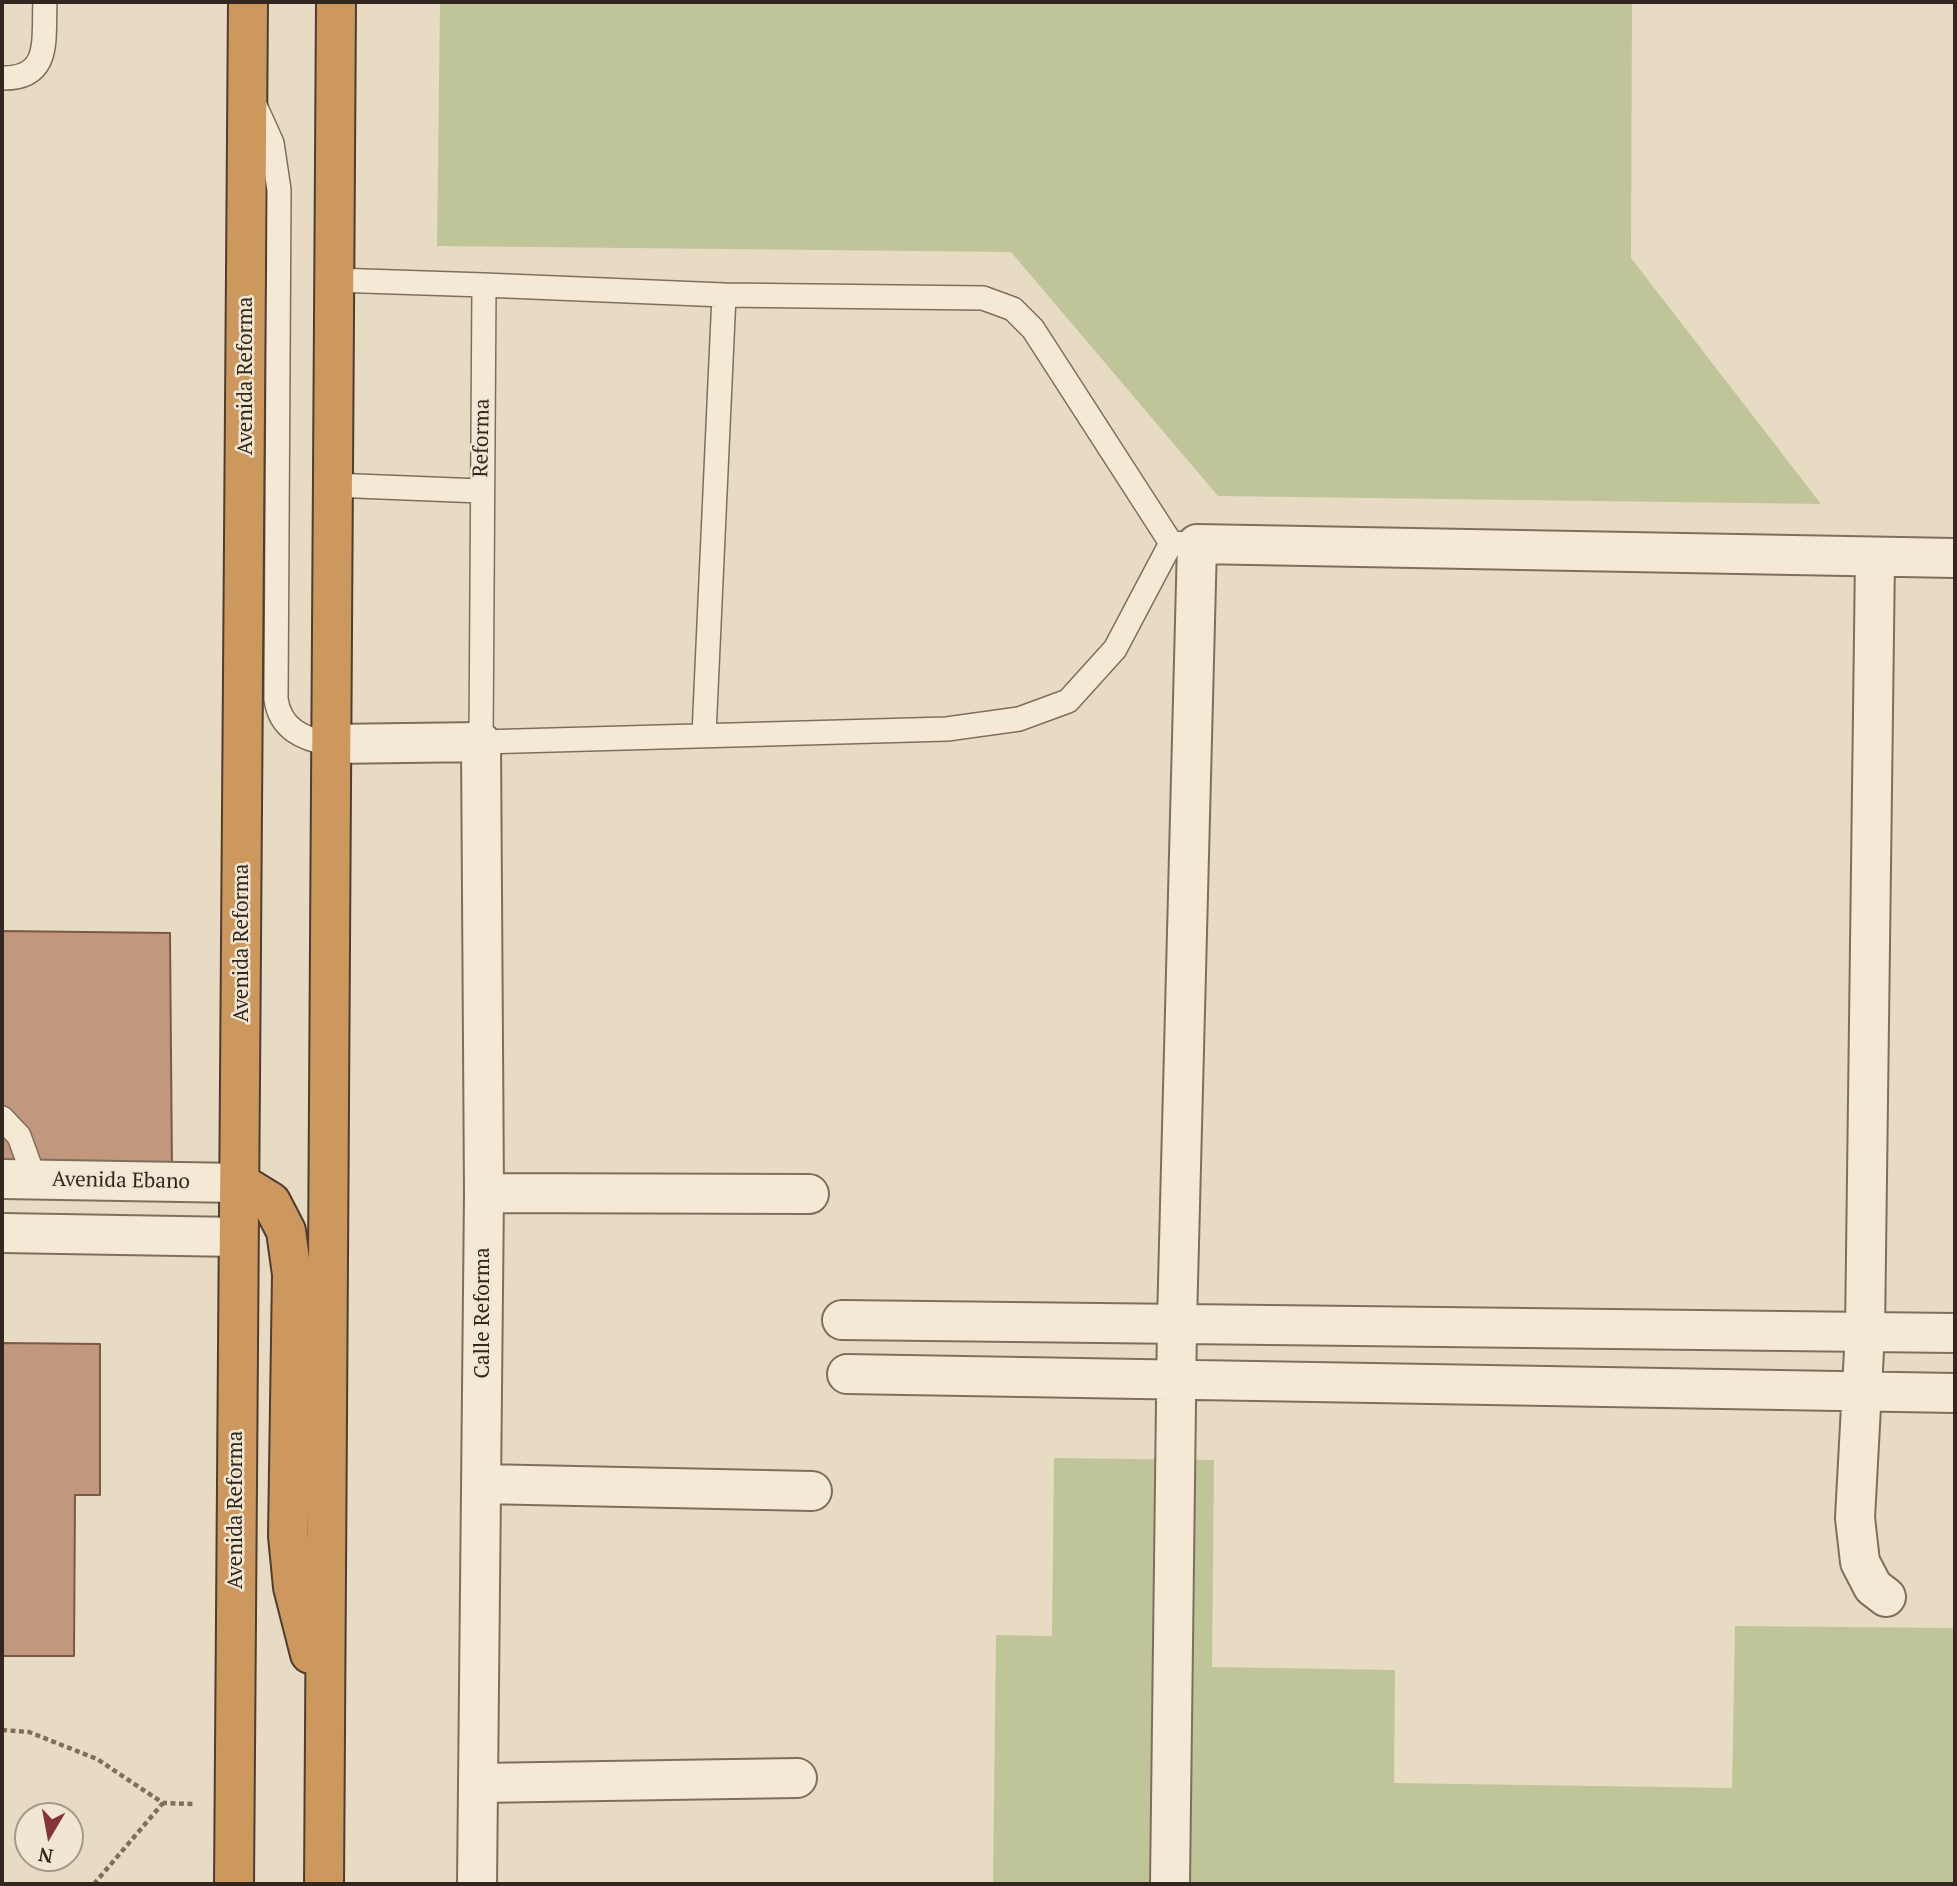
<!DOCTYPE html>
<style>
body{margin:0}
#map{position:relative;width:1957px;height:1886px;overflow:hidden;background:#e8dbc3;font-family:"PT Serif",serif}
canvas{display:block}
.frame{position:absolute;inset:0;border:4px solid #31271e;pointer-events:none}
.north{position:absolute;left:14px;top:1802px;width:70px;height:70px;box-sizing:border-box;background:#f0e6d2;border:2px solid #a49a8a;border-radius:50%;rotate:190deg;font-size:19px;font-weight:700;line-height:28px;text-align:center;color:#31271e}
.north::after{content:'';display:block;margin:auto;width:24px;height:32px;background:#873438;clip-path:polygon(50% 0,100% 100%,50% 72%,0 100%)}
</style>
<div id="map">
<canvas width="1957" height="1886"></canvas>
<div class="frame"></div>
<div class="north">N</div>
</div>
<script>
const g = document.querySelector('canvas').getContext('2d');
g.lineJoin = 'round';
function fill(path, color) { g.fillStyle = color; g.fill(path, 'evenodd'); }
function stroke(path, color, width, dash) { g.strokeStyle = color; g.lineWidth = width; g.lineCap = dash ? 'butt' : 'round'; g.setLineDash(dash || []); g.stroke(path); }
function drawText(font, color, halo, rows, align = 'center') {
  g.font = font + ' "PT Serif",serif'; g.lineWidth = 5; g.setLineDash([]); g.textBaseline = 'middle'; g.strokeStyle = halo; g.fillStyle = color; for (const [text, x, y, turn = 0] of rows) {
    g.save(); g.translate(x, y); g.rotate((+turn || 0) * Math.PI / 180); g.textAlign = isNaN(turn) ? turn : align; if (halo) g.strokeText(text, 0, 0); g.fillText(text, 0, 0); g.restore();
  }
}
const green = new Path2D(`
 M440,2h1192l-1,256 190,246 -603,-8 -207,-244 -574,-6z
 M1054,1458l160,2 -2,207 183,3 -1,113 338,5 3,-162 220,2v256h-962l3,-249 56,1z`);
const building = new Path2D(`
 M2,931l168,2 2,239 -170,-3z
 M2,1343l98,1v151h-25l-1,161h-72z`);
const path = new Path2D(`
 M2,1730l27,2 68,27 66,44 32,1
 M94,1884l69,-81`);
const lane = new Path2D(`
 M2,78c50,1 41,-39 43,-76
 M253,101l19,42 7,47 -3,509c4,30 27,40 54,45
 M334,280l150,5 -3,457 466,-13 72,-10 49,-18 47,-52 56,-106
 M484,285l240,10 259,3 30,11 20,20 138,214 16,1
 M332,485l149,6
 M704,734l20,-439
 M2,1118l17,18 16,44`);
const street = new Path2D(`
 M1875,557l-10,775 -10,186 5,44 13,25 13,10
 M330,744l151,-2 3,451 -7,691
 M2,1179l238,4
 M484,1193l325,1
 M2,1233l236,4
 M842,1320l1113,13
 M847,1374l1108,19
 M482,1484l330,7
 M478,1783l319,-5
 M1170,1884l7,-562 20,-778 758,14`);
const highway = new Path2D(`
 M240,1183l31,19 15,29 6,43 -4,262 5,51 17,67
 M234,1884l14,-1882
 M324,1884l12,-1882`);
const streetNames = [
 ["Avenida Reforma",246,376,-90],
 ["Reforma",482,438,-89],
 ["Avenida Reforma",242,943,-90],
 ["Avenida Ebano",121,1181,1],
 ["Calle Reforma",483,1313,-90],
 ["Avenida Reforma",236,1510,-90]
];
fill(green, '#c0c499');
fill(building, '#c1977e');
stroke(building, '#7c5945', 2);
stroke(lane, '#806e5c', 26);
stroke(street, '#806e5c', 42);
stroke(highway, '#4e3d30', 42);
stroke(path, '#806e5c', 4.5, [5, 3.5]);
stroke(lane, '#f4e9d5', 23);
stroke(street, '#f4e9d5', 38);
stroke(highway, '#cd985e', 38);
drawText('21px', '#31271e', '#f0e6d2', streetNames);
</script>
